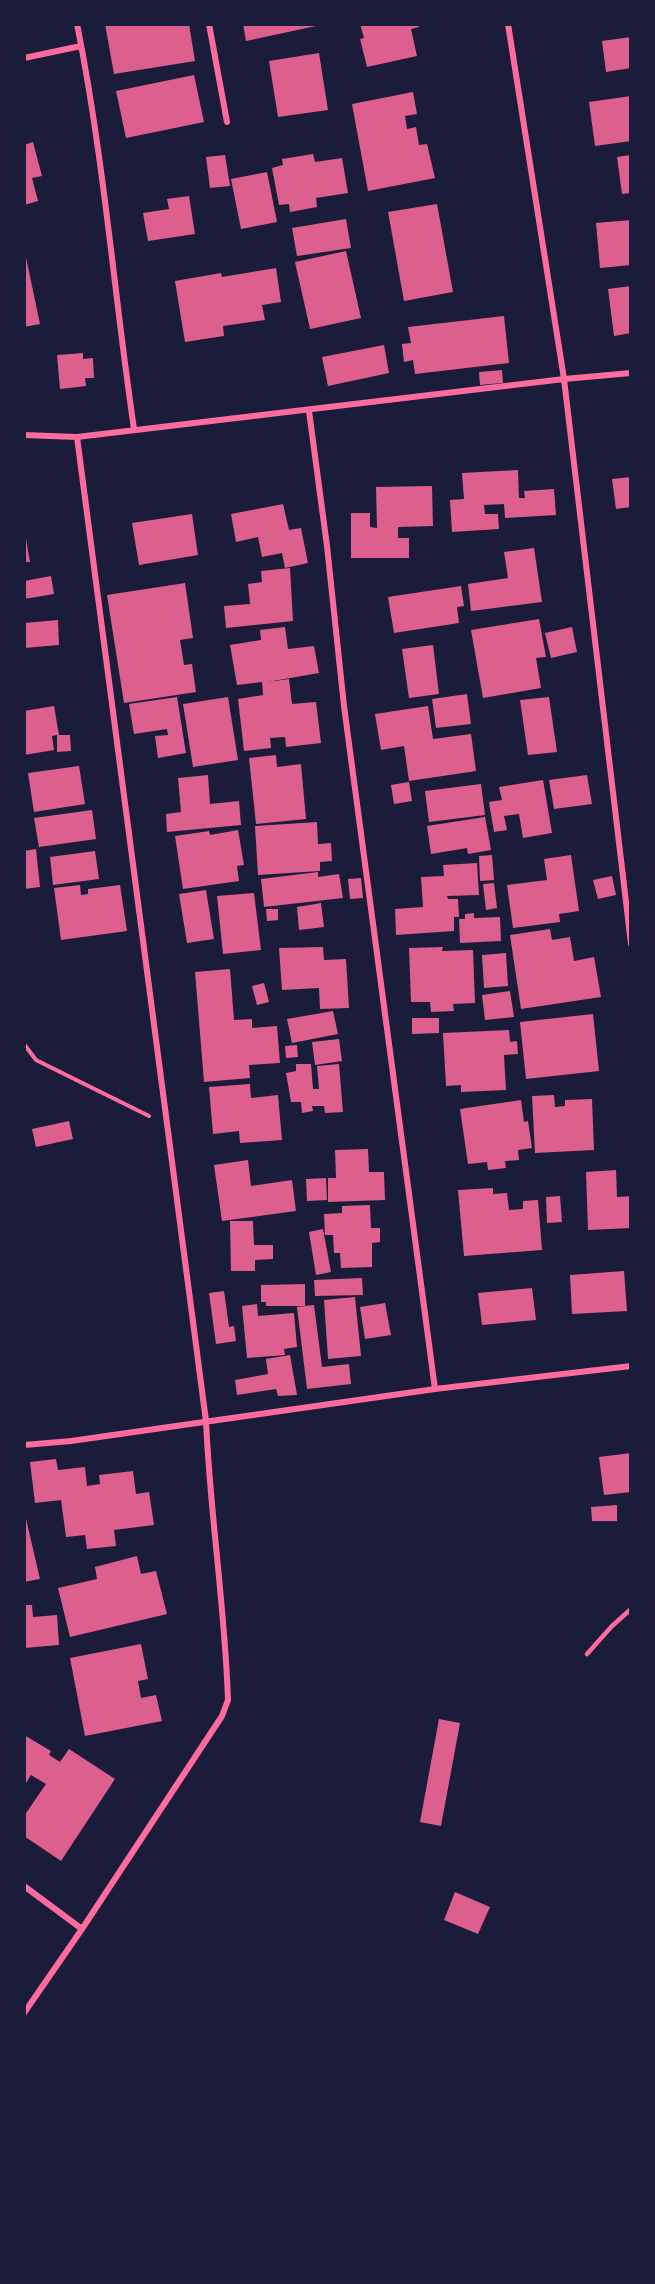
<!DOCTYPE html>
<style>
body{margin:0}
#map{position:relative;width:655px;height:2284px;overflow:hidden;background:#1b1b3a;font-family:Karla,sans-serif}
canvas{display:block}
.frame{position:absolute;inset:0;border:26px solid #1b1b3a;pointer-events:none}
</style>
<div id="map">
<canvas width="655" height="2284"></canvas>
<div class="frame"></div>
</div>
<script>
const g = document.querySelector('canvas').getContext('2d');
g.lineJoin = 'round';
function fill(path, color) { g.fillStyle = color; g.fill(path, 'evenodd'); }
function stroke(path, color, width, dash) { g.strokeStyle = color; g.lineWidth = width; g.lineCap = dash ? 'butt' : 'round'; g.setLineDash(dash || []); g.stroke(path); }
const building = new Path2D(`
 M105,24h84l6,37 -81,13z
 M243,24h73v2l-70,15z
 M360,24h58l1,3 -8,2 6,27 -50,11 -7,-28 4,-1z
 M631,37v31l-25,4 -4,-31z
 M319,53l9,57 -50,7 -9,-56z
 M194,75l10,47 -78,16 -10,-47z
 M413,92l4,22 -12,2 2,13 9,-2 3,18 8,-1 8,34 -67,13 -16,-87z
 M631,96v45l-36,5 -6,-44z
 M33,142l9,34 -10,2 6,23 -14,4v-60z
 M313,154l2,8 27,-4 6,35 -32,5 1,9 -27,5 -1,-8 -10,1 -7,-37 11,-3 -1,-6z
 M225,155l5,31 -20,2 -4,-31z
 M631,155v38l-9,1 -5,-37z
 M267,172l10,50 -36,7 -10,-50z
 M189,196l6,38 -47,7 -5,-28 26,-4 -2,-10z
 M437,204l16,88 -49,9 -16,-89z
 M346,219l5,29 -54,8 -5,-28z
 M631,220v45l-31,3 -4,-45z
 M24,248l16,76 -16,3z
 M346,251l15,67 -51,11 -15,-67z
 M276,268l5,34 -19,3 3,15 -42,6 1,10 -39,6 -10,-61 46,-8 1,4z
 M631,286v47l-17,3 -6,-47z
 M504,316l5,47 -94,11 -2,-14 -9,2 -2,-18 9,-1 -3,-16z
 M384,345l5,28 -61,13 -6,-29z
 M83,353v6l10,-1 1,20h-9l1,8 -26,3 -3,-34z
 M502,370l1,13 -23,2 -1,-13z
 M518,470l1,28h6l-1,-7 30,-2 2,26 -51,3 -1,-14 -20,1 1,9h13l1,15 -47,3 -2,-32 14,-1 -2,-26z
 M631,477v30l-15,2 -4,-30z
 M432,486l1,40 -35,1v11h11v20h-58v-45h19v14l7,1 -1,-41z
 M283,504l6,26 12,-2 7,35 -23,5 -3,-15 -20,4 -4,-20 -22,5 -5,-28z
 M192,514l6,41 -59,10 -7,-42z
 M24,527l6,35h-6z
 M534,548l8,54 -71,9 -3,-27 40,-6 -4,-26z
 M290,568l3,53 -67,7 -2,-22 26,-2 -2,-20 14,-2 -1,-11z
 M51,576l3,18 -30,5v-18z
 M185,583l8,55 -13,2 4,25 8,-1 4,28 -72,11 -17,-108z
 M461,586l3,20 -7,1 2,16 -65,10 -6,-36z
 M539,619l7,38 -10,1 5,30 -58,10 -12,-68z
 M58,620l1,25 -35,3v-25z
 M285,627l3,22 26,-3 5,27 -52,9 22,-3 3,25 24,-2 5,41 -35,4 -1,-10 -15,1 1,10 -27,3 -6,-52 25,-4 -1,-13 -25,3 -7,-40 31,-5 -1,-10z
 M572,627l5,25 -26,6 -6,-25z
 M433,645l6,49 -30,4 -7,-49z
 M467,694l4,30 -35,4 -4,-29z
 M177,697l9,56 -28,5 -3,-22 13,-1 -1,-6 -33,5 -5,-30z
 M228,697l10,63 -45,7 -10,-63z
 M549,697l8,55 -29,3 -8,-55z
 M54,706l5,29h11l1,16 -14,1v-17l-5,1 2,14 -30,5v-44z
 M428,706l5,33 38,-5 5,37 -67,10 -5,-35 -23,4 -6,-36z
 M276,755l1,12 24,-3 5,55 -50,5 -7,-66z
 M79,766l6,38 -51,8 -6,-39z
 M208,775l2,29 29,-3 2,24 -74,7 -1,-18 15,-2 -3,-34z
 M587,775l5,29 -38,5 -5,-29z
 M543,780l9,53 -29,5 -4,-24 -15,2 3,14 -13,2 -5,-30 13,-2 -3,-13z
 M409,782l3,19 -18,3 -3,-19z
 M481,784l4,31 -56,7 -4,-31z
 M92,810l4,29 -57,8 -5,-29z
 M485,817l6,33 -23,4 -1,-6 -36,6 -4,-28z
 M317,822l1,22 13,-1 1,18 -12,1v9l-62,4 -3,-49z
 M238,830l6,35 -7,1 2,15 -56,8 -8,-53 34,-5 1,4z
 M36,849l4,38 -16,2v-38z
 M95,851l4,28 -46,6 -3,-28z
 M492,855l2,25 -14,1 -1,-25z
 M571,855l8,56 -20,3 1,8 -47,6 -6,-43 40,-5 -3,-21z
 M477,863l2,32 -32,1 1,3h10l1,18h-5v14l-58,4 -1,-26 28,-2 -2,-30 23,-1 -1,-11z
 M318,872v5l21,-3 4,24 -79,9 -3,-28z
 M612,876l4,19 -18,4 -5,-19z
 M361,878l2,20 -13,1 -2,-20z
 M494,883l3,25 -11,2 -3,-26z
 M80,885l1,10 7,-1v-5l32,-4 7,46 -66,9 -7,-52z
 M206,890l8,49 -27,4 -8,-49z
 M254,893l7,57 -38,4 -6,-58z
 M321,903l3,24 -25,3 -2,-23z
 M266,909h12v11l-11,1z
 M474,913v5l26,-1 1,24 -41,2 -1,-24h6v-5z
 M550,929l2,11 18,-3 4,24 20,-4 7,40 -80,12 -11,-74z
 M323,947l1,13 22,-1 3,49 -29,1 -1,-21 -37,2 -3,-42z
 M443,947l-1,4 31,-1 2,53 -22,1 1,7 -23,1 -1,-10h-19l-2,-54z
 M506,953l2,33 -24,2 -2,-33z
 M230,969l4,51 18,-1v9l25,-2 3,37 -31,2 1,13 -46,4 -9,-110z
 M264,983l5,19 -12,3 -5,-19z
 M510,991l4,26 -29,3 -3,-25z
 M333,1011l5,23 -46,9 -5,-24z
 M593,1014l6,57 -73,8 -6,-57z
 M412,1018h27v15l-27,1z
 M509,1030l1,12 7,-1 1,13 -14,1 2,35 -45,2v-7l-15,1 -3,-53z
 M339,1039l3,22 -27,4 -3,-23z
 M297,1045l1,12 -12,1 -1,-12z
 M296,1064h15l2,25h6l-2,-23 22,-2 4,48 -18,1 -1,-7h-12l1,5 -11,2 -1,-11h-10l-5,-29 10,-2z
 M250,1084l1,14 27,-3 4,45 -42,3 -1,-12 -26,3 -4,-47z
 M554,1095l1,12 10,-1v-6l27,-1 2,51 -59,3 -3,-57z
 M521,1100l3,22 4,-1 4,27 -14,2 1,10 -14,1 1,7 -18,2 -1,-8 -19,2 -8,-55z
 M69,1121l4,18 -37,8 -4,-18z
 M368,1149l1,23h15l1,28 -57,2v-24h8l-1,-28z
 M248,1160l3,26 41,-6 4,31 -74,10 -8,-56z
 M616,1170l1,27 14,-1v32l-43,2 -2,-58z
 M326,1178l1,22 -20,1 -1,-22z
 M493,1188v6l14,-1 2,17 14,-1v-8l15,-1 4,50 -78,6 -6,-66z
 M560,1196l2,26 -15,1 -1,-26z
 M370,1205l1,23h9v14l-8,1v24l-31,1 -1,-15h-6l-1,-18h-8l-1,-21 18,-1v-7z
 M230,1221h23l1,24h19v14l-18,1v11h-24z
 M323,1229l8,43 -15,3 -7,-43z
 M624,1271l3,40 -55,3 -2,-39z
 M362,1278l1,17 -48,1 -1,-16z
 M305,1284v22h-39v-4h-5v-17z
 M532,1288l4,32 -54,5 -4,-32z
 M224,1291l5,36 5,-1 2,15 -20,3 -7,-51z
 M355,1297l6,59 -33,3 -4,-59z
 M385,1303l6,32 -26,4 -5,-32z
 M257,1304l1,12 36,-3 3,34 -13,2 1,6 -38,3 -5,-52z
 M314,1305l8,62 27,-3 2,20 -44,5 -10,-82z
 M290,1355l7,40 -19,1 -2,-7 -39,6 -2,-15 33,-6 -2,-15z
 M631,1453v39l-27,3 -5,-38z
 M56,1459l2,11 27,-3 2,19 13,-2 -1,-9 34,-4 3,23 13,-2 5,33 -40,5 2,16 -29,3 -2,-14 -19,2 -5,-37 -26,3 -5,-41z
 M617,1505v16h-25l-1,-14z
 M24,1510l16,69 -16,3z
 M137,1556l4,18 15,-3 11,43 -97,23 -12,-49 39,-9 -2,-12z
 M24,1605h8l1,12 24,-2 2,30 -35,3z
 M141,1644l7,35 -10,2 3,17 15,-3 6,26 -77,15 -15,-78z
 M439,1719l21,4 -19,103 -21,-4z
 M24,1735l27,16 -2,4 11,7 9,-13 46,30 -54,82 -37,-25v-20l22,-32 -15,-9 -7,11z
 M455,1892l35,15 -12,27 -34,-14z`);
const path = new Path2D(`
 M24,1044l12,16 113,56`);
const service = new Path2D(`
 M587,1654l25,-28 19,-17`);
const minor = new Path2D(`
 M77,24c27,134 37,270 57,405
 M209,24l18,98
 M508,24l56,355 67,565
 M24,58l57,-12
 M309,411l18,135 17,160 91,683
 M24,435l53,2
 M24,1445l47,-4 364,-52 196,-23
 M24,1886l58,43
 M24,2013l58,-84 140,-213 6,-16c-3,-93 -18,-186 -22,-279l-129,-984 487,-58 67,-6`);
fill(building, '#dd5f8e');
stroke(path, '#ff6b9d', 4);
stroke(service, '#ff6b9d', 4.5);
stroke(minor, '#ff6b9d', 6);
</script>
